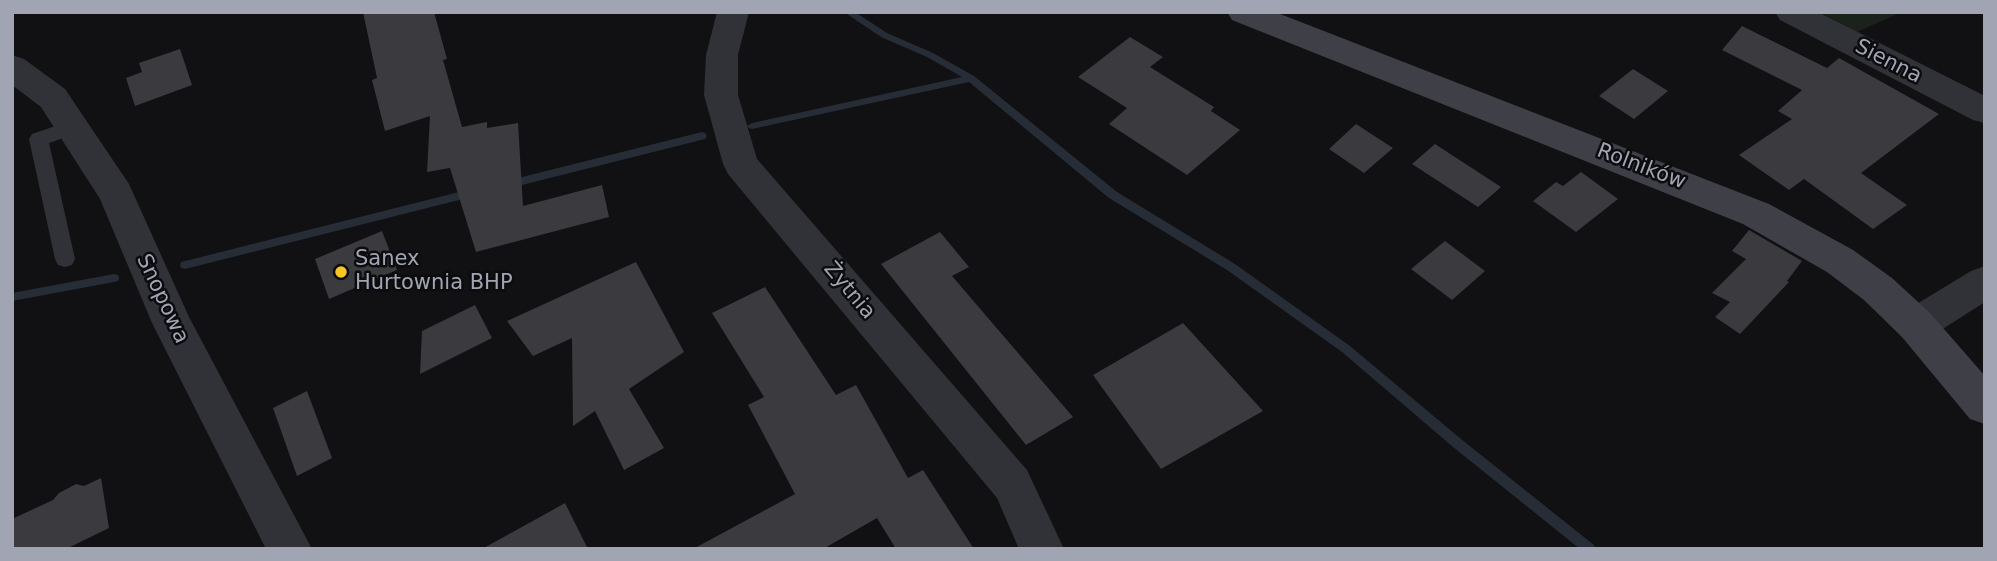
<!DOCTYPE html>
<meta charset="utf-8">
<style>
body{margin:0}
#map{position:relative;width:1997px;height:561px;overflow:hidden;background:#111012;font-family:"DejaVu Sans",sans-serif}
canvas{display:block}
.frame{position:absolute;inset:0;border:14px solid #a1a5b3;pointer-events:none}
</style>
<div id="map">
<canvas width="1997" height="561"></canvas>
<div class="frame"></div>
</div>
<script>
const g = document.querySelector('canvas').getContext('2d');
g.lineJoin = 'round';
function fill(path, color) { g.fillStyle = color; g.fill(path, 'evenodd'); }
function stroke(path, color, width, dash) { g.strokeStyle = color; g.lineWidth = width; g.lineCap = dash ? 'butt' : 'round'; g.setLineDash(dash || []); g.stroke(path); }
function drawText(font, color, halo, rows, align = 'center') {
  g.font = font + ' "DejaVu Sans",sans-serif'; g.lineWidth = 5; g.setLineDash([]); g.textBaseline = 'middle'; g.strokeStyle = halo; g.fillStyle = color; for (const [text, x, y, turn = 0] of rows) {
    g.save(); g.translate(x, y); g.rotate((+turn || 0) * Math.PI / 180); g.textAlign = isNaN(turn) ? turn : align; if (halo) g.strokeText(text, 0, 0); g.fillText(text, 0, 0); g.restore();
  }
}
const green = new Path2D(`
 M1820,12h82l-45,20z`);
const stream = new Path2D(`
 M844,12h11l32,21 46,20 41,23 143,116 118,72 115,82 111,93 133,106 2,4h-16l-127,-102 -111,-95 -115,-82 -118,-72 -140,-116 -217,47 -3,-1 -2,-2 5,-3 210,-46 -35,-20 -46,-20z
 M702,132l3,1 2,3 -2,3 -195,49 -5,-4 5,-4z
 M471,189l5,4 -1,3 -290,73 -4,-1 -1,-3 1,-3 4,-1z
 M114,274l4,1 1,3 -1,3 -4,1 -102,19v-8z`);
const building = new Path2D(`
 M363,12h71l13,47 -4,1 19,67 25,-5v6l31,-5 5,83 79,-21 7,32 -133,35 -26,-84 -23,4 3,-56 -45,15 -13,-51 5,-2z
 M1742,26l85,42 12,-10 100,56 -78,59 46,32 -34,24 -69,-50 -15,11 -50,-35 53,-36 -14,-8 24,-21 -80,-40z
 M1130,37l33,20 -13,10 64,40 -3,4 29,19 -53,45 -78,-51 18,-16 -49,-31z
 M180,49l12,36 -57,21 -9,-28 16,-6 -3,-9z
 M1633,69l35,22 -34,28 -35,-23z
 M1356,124l37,24 -29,25 -35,-24z
 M1435,144l66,43 -23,20 -66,-43z
 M1581,172l37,27 -42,33 -43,-31 23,-19 7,4z
 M1749,230l53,31 -15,20 2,1 -49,52 -25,-17 15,-15 -18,-9 34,-34 -14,-8z
 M382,231l15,39 -68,29 -14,-40z
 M940,232l29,35 -17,9 121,141 -47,28 -145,-181z
 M1445,241l40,30 -33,29 -41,-31z
 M636,262l48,90 -55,37 35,59 -40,22 -29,-59 -22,15 -1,-88 -39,18 -26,-35z
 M765,287l71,108 20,-10 52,93 15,-8 51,79h-78l-19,-31 -54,31h-130l102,-55 -47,-89 16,-8 -52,-84z
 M475,305l17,33 -72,36 2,-43z
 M1183,323l80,88 -102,58 -68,-94z
 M307,391l25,67 -35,18 -24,-68z
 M101,478l8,50 -43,21h-54v-30l41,-19 6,-7 17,-9 8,2z
 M565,503l23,46h-106l67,-37z`);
const lane = new Path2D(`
 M73,120l7,2 2,5 -2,5 -31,11 26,116 -3,6 -7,2 -7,-2 -3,-6 -26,-120 3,-5z`);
const street = new Path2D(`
 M717,12h32l-11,43v40l19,64 270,311 37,79h-45l-22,-51 -269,-324 -5,-10 -19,-69 2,-40z
 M1775,12h43l167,84v27l-12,-3 -193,-100z
 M12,55l12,4 41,30 64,95 60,133 123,232h-46l-114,-226 -52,-124 -59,-92 -29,-22z
 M1985,266v36l-55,35 -14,5 -14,-5 -6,-12 6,-12 69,-42z`);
const secondary = new Path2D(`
 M1227,12h48l494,192 84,46 39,28 38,35 55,63v48l-15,-5 -68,-82 -38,-37 -37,-28 -84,-48 -511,-204z`);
const markers = [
 [341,272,7,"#f6c624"]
];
const streetNames = [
 ["Sienna",1888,62,27],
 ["Rolników",1641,167,21],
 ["Żytnia",849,291,50],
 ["Snopowa",162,299,65]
];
const poiNames = [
 ["Sanex",355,260],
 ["Hurtownia BHP",355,284]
];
fill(green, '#1b221c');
fill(stream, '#272d36');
fill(building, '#3a3a3f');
fill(lane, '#313237');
fill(street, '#313237');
fill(secondary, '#3f4047');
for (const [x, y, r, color] of markers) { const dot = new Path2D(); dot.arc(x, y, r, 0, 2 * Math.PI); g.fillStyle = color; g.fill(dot); stroke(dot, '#0c0b0d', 2.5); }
drawText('21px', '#a1a5b3', '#0c0b0d', streetNames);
drawText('21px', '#a1a5b3', '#0c0b0d', poiNames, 'left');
</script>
